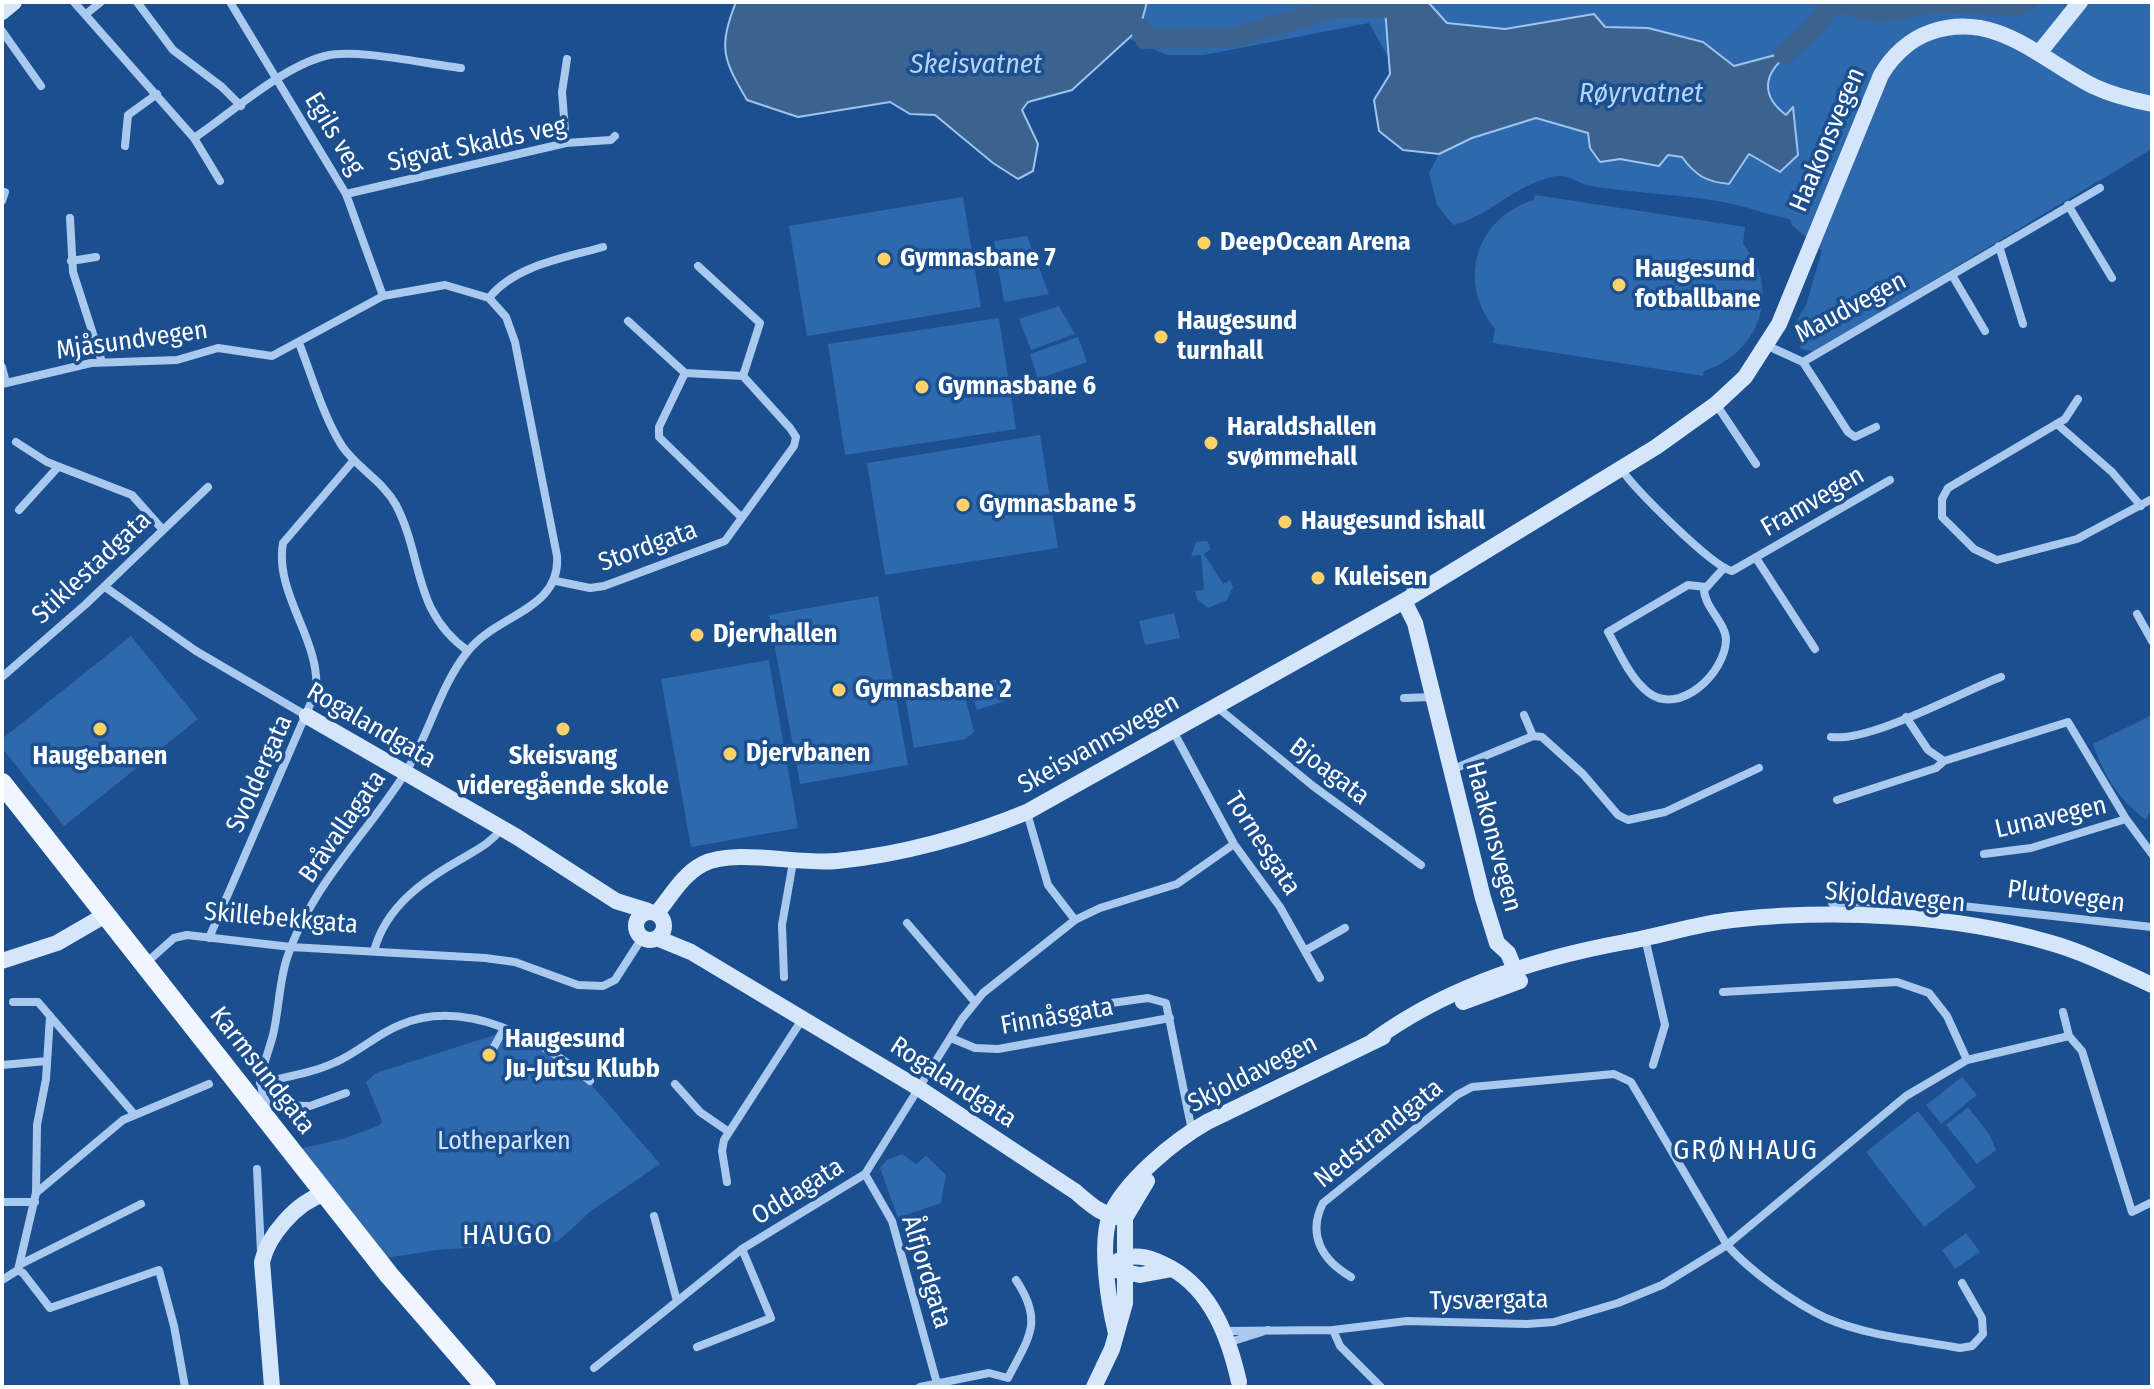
<!DOCTYPE html>
<meta charset="utf-8">
<style>
body{margin:0}
#map{position:relative;width:2154px;height:1389px;overflow:hidden;background:#1b4f8f;font-family:"Fira Sans Condensed",sans-serif}
canvas{display:block}
.frame{position:absolute;inset:0;border:4px solid #fff;pointer-events:none}
</style>
<div id="map">
<canvas width="2154" height="1389"></canvas>
<div class="frame"></div>
</div>
<script>
const g = document.querySelector('canvas').getContext('2d');
g.lineJoin = 'round';
function fill(path, color) { g.fillStyle = color; g.fill(path, 'evenodd'); }
function stroke(path, color, width, dash) { g.strokeStyle = color; g.lineWidth = width; g.lineCap = dash ? 'butt' : 'round'; g.setLineDash(dash || []); g.stroke(path); }
function drawText(font, color, halo, rows, align = 'center') {
  g.font = font + ' "Fira Sans Condensed",sans-serif'; g.lineWidth = 7; g.setLineDash([]); g.textBaseline = 'middle'; g.strokeStyle = halo; g.fillStyle = color; for (const [text, x, y, turn = 0] of rows) {
    g.save(); g.translate(x, y); g.rotate((+turn || 0) * Math.PI / 180); g.textAlign = isNaN(turn) ? turn : align; if (halo) g.strokeText(text, 0, 0); g.fillText(text, 0, 0); g.restore();
  }
}
const green = new Path2D(`
 M1147,2h243l-5,6 4,51 -20,-36 -165,32h-37l-40,-17 13,-10z
 M1428,2h724v147l-338,203 -13,-3 -6,-25 11,-19 16,-54 -30,-26 -2,-6c-19,-3 -35,-10 -53,-14 -48,-11 -98,-11 -146,-19 -16,-3 -22,-13 -40,-9 -37,9 -62,39 -98,48l-16,-20 -8,-32 10,-19 33,-16 64,-21 52,16 2,15 10,14 20,-3 39,7 9,-11 14,2 12,16 39,1 16,-20 31,18 12,-64 -5,7 -14,-10 -7,-26 17,-26 -49,13 -31,-25 -55,-13 -43,-1 -11,-13 -89,15 -58,-6z
 M1535,195l210,32 -2,17c39,46 17,109 -39,127l-1,5 -210,-33 2,-15c-39,-46 -19,-111 39,-128z
 M963,197l18,110 -174,29 -18,-110z
 M1027,236l22,58 -45,8 -10,-61z
 M1059,306l16,28 -44,16 -12,-31z
 M999,318l17,111 -171,26 -17,-111z
 M1078,337l9,25 -49,17 -8,-25z
 M1040,435l18,113 -173,27 -18,-112z
 M1207,541l4,8 -7,5 19,30 7,-4 3,7 -6,13 -19,8 -11,-9 -2,-8 9,-1 -3,-35 -10,1 5,-14z
 M878,596l30,169 -108,19 -31,-169z
 M1174,613l6,25 -35,7 -6,-24z
 M131,636l67,83 -134,107 -62,-78v-9z
 M769,660l29,168 -107,19 -30,-168z
 M1004,677l6,22 -33,11 -7,-22z
 M963,688l11,44 -9,7 -51,9 -9,-52z
 M2152,715v92l-6,13c-27,-20 -42,-44 -53,-76z
 M504,1032l35,9 32,20 89,103 -69,47 -34,31 -121,8 -56,9 -86,-109 49,-11 37,-14 2,-4 -16,-39 10,-9z
 M1962,1077l15,18 -36,29 -15,-19z
 M1968,1107l21,27 7,16 -19,14 -31,-39z
 M1918,1111l58,76 -52,40 -58,-75z
 M902,1154l14,10 10,-8 20,19 -5,28 -43,15 -18,-50 7,-8z
 M1966,1233l14,19 -25,17 -13,-19z`);
const water = new Path2D(`
 M736,2h411l-7,26 -68,62 -44,12 -6,8 16,34 -5,27 -15,8 -25,-16 -58,-48 -25,-1 -20,-12 -92,15 -51,-17c-24,-41 -29,-52 -11,-98z
 M1390,2h38l19,21 58,6 89,-15 11,13 43,1 55,14 31,24 49,-13 3,3c-23,19 -25,40 0,59l7,-8 5,48 -18,17 -31,-18 -20,30c-23,-2 -34,-9 -47,-27l-14,-2 -9,11 -39,-7 -20,3 -10,-14 -2,-15 -52,-15 -64,20 -33,16 -36,-4 -24,-19 -5,-31 16,-26 -5,-66z`);
const river = new Path2D(`
 M1140,28l5,11 87,-1 104,-30h49
 M1784,54l27,-24 23,-28 46,11 54,-10 83,3 10,-4`);
const street = new Path2D(`
 M74,2l120,136 26,43
 M137,2l36,48 49,37 19,19
 M230,2l116,192 37,102
 M86,14l15,-12
 M2,31l39,55
 M194,138c37,-25 88,-71 131,-82 31,-8 101,8 136,12
 M566,143l-4,-51 5,-33
 M125,146l3,-31 29,-21
 M346,194l220,-51 45,-3 4,-4
 M2,201l3,-9
 M2068,205l44,73
 M70,218l3,54 29,90
 M1999,246l24,78
 M71,261l25,-4
 M1952,275l33,56
 M489,298c26,-33 76,-40 114,-51
 M628,321l57,52 58,3
 M299,343c13,33 24,73 43,103 15,22 41,35 54,59 28,54 16,106 72,146
 M1768,346l35,16 297,-174
 M1803,362l45,70 7,5 21,-10
 M2,367l4,16
 M685,373l-26,54v10l81,79
 M2,384l89,-21 86,-3 41,-12 54,8 111,-60 62,-11 44,13 17,19 9,25 42,214c4,54 -60,58 -89,95 -29,36 -39,85 -64,124 -39,61 -94,112 -117,183 -8,24 -8,52 -14,77 -6,24 -20,47 -5,70l42,1 36,-13
 M2078,399l-13,20 -117,69 -6,11v18l32,32 23,11 80,-21 75,-40
 M1716,404l40,60
 M2057,424l55,48 29,34
 M16,442l31,20 85,33 31,35
 M1621,469c14,20 90,97 111,102l158,-91
 M19,510l39,-43
 M1756,558l59,91
 M1403,573l11,22
 M556,581l34,7 14,-2 121,-45 69,-95 2,-9 -6,-9 -47,-52 17,-53 -62,-57
 M105,587l91,64 111,65
 M1706,587l-18,-2 -80,47c11,19 22,47 41,61 31,23 76,-20 77,-53 0,-17 -21,-32 -22,-50l19,-21
 M2137,614l15,27
 M2,677l84,-73 122,-117
 M1404,698l29,-1
 M1217,707l96,79 108,79
 M1524,715l9,21
 M1906,717l22,33 16,11 124,-39 58,97 26,35
 M1173,731l61,113 46,63 40,71
 M1831,737c40,5 128,-44 170,-60
 M1451,770l82,-34 9,1 41,37 35,41 10,5 37,-8 94,-44
 M1837,800l99,-32 8,-7
 M1027,813l21,72 27,35
 M1984,854l47,-6 95,-29
 M1832,903l85,-2 235,26
 M907,923l67,78
 M209,938l107,-247c5,-51 -42,-97 -33,-148l71,-83
 M1645,938l20,87 -12,40
 M1306,950l39,-22
 M374,951c12,-45 50,-71 89,-93 15,-9 28,-15 39,-30
 M146,963l28,-25 13,-3 104,12 194,11 30,4 63,23 25,1 12,-6 27,-42
 M784,977l-2,-52 11,-63
 M1723,992l174,-10 32,11 18,23 20,44
 M13,1002h25l97,113
 M1104,1004l44,-6 18,5 26,128
 M2063,1012l6,24 13,15 50,161 20,-10
 M951,1038l24,10 23,1 172,-31
 M493,1049l10,-19
 M2,1065l45,-4
 M260,1083c25,-6 53,-10 76,-21 23,-10 41,-28 64,-37 65,-28 141,14 190,56
 M675,1084l25,28 29,20
 M257,1169l4,83
 M865,1174l27,47 46,166
 M727,1182l-5,-31 2,-11 79,-122
 M36,1193l87,-73 86,-36
 M2,1202h33
 M654,1216l23,85
 M21,1264l120,-60
 M18,1270l18,-77 1,-68 9,-46 4,-63
 M1351,1277c-29,-17 -44,-42 -28,-74l134,-108 15,-8 142,-13 17,8 96,163c23,26 67,58 99,73 41,18 91,22 134,30l12,-2 11,-12 -1,-16 -20,-35
 M2,1280l16,-10 5,3 27,35 109,-38 15,56 11,61
 M1333,1330l7,16 41,41
 M1223,1331l110,-1 74,-9 120,3 27,-2 64,-19 44,-18 65,-40 179,-149 61,-36 102,-24
 M1227,1343l41,-13
 M697,1347l74,-29 -29,-69
 M594,1368l148,-119 123,-75 97,-155 21,-26 92,-73 25,-12 77,-24 57,-40
 M920,1387l69,-14 19,5c21,-41 36,-56 8,-98`);
const secondary = new Path2D(`
 M2,12l12,-10
 M2039,53l41,-51
 M307,716l210,121 99,64 32,10
 M636 926a14 14 0 1 1 28 0a14 14 0 1 1-28 0Z
 M657,913c14,-17 26,-39 46,-49 31,-16 96,1 134,-3 63,-6 132,-25 190,-49l377,-211
 M657,938l34,14 229,137 156,103c16,14 28,25 49,26
 M2,961l55,-18 50,-29
 M1512,983l3,-13 -7,-17 -11,-10 -14,-45 -68,-275 -11,-22 252,-154 60,-43 29,-27 34,-53 102,-249c11,-19 29,-36 50,-43 64,-22 109,27 162,54 19,9 39,14 59,18
 M1463,1002l57,-21
 M1373,1041c73,-54 164,-83 252,-99 36,-6 70,-18 107,-22 101,-11 221,-6 319,23 35,10 68,27 101,42
 M1118,1261c18,-10 36,-2 53,7 41,23 58,70 68,114
 M1115,1270l25,5 32,-6
 M1116,1333c-7,-28 -17,-89 -6,-117 15,-35 64,-75 97,-94l176,-85
 M272,1387l-10,-125c6,-27 35,-60 62,-68
 M1094,1387l18,-38 13,-46v-85l22,-37`);
const primary = new Path2D(`
 M2,783l387,492 97,112`);
const markers = [
 [1204,243,8,"#ffd166"],
 [884,259,8,"#ffd166"],
 [1619,285,8,"#ffd166"],
 [1161,337,8,"#ffd166"],
 [922,387,8,"#ffd166"],
 [1211,443,8,"#ffd166"],
 [963,505,8,"#ffd166"],
 [1285,522,8,"#ffd166"],
 [1318,578,8,"#ffd166"],
 [697,635,8,"#ffd166"],
 [839,690,8,"#ffd166"],
 [100,729,8,"#ffd166"],
 [563,729,8,"#ffd166"],
 [730,754,8,"#ffd166"],
 [489,1055,8,"#ffd166"]
];
const streetNames = [
 ["Egils veg",334,134,59],
 ["Haakonsvegen",1828,140,-67],
 ["Sigvat Skalds veg",477,145,-12],
 ["Maudvegen",1851,308,-28],
 ["Mjåsundvegen",132,341,-8],
 ["Framvegen",1813,502,-30],
 ["Stordgata",648,547,-20],
 ["Stiklestadgata",92,568,-43],
 ["Rogalandgata",371,726,30],
 ["Skeisvannsvegen",1099,744,-29],
 ["Bjoagata",1329,772,37],
 ["Svoldergata",260,774,-66],
 ["Lunavegen",2051,818,-13],
 ["Bråvallagata",343,827,-55],
 ["Haakonsvegen",1493,837,75],
 ["Tornesgata",1262,844,57],
 ["Plutovegen",2066,897,7],
 ["Skjoldavegen",1895,898,5],
 ["Skillebekkgata",281,919,5],
 ["Finnåsgata",1057,1017,-10],
 ["Karmsundgata",262,1071,52],
 ["Skjoldavegen",1253,1074,-27],
 ["Rogalandgata",953,1083,33],
 ["Nedstrandgata",1379,1134,-39],
 ["Oddagata",798,1192,-32],
 ["Ålfjordgata",926,1272,73],
 ["Tysværgata",1489,1301,-1]
];
const poiNames = [
 ["DeepOcean Arena",1220,243],
 ["Gymnasbane 7",900,259],
 ["Haugesund",1635,270],
 ["fotballbane",1635,300],
 ["Haugesund",1177,322],
 ["turnhall",1177,352],
 ["Gymnasbane 6",938,387],
 ["Haraldshallen",1227,428],
 ["svømmehall",1227,458],
 ["Gymnasbane 5",979,505],
 ["Haugesund ishall",1301,522],
 ["Kuleisen",1334,578],
 ["Djervhallen",713,635],
 ["Gymnasbane 2",855,690],
 ["Djervbanen",746,754],
 ["Haugebanen",100,757,"center"],
 ["Skeisvang",563,757,"center"],
 ["videregående skole",563,787,"center"],
 ["Haugesund",505,1040],
 ["Ju-Jutsu Klubb",505,1070]
];
const parkNames = [
 ["Lotheparken",504,1142]
];
const waterNames = [
 ["Skeisvatnet",976,65],
 ["Røyrvatnet",1641,94]
];
const neighbourhoodNames = [
 ["GRØNHAUG",1746,1151],
 ["HAUGO",508,1236]
];
fill(green, '#2e69ad');
fill(water, '#3c6290');
stroke(water, '#9cc4f0', 2);
stroke(river, '#3c6290', 20);
stroke(street, '#a9c9ee', 8);
stroke(secondary, '#d6e6fa', 16);
stroke(primary, '#f0f6ff', 20);
for (const [x, y, r, color] of markers) { const dot = new Path2D(); dot.arc(x, y, r, 0, 2 * Math.PI); g.fillStyle = color; g.fill(dot); stroke(dot, '#1b4f8f', 3); }
drawText('26px', '#fff', '#1b4f8f', streetNames);
drawText('bold 26px', '#fff', '#1b4f8f', poiNames, 'left');
drawText('26px', '#cfe3fa', '#1b4f8f', parkNames);
drawText('italic 28px', '#b5d3f5', '#1b4f8f', waterNames);
g.letterSpacing = '2px';
drawText('28px', '#fff', '#1b4f8f', neighbourhoodNames);
g.letterSpacing = '0px';
</script>
